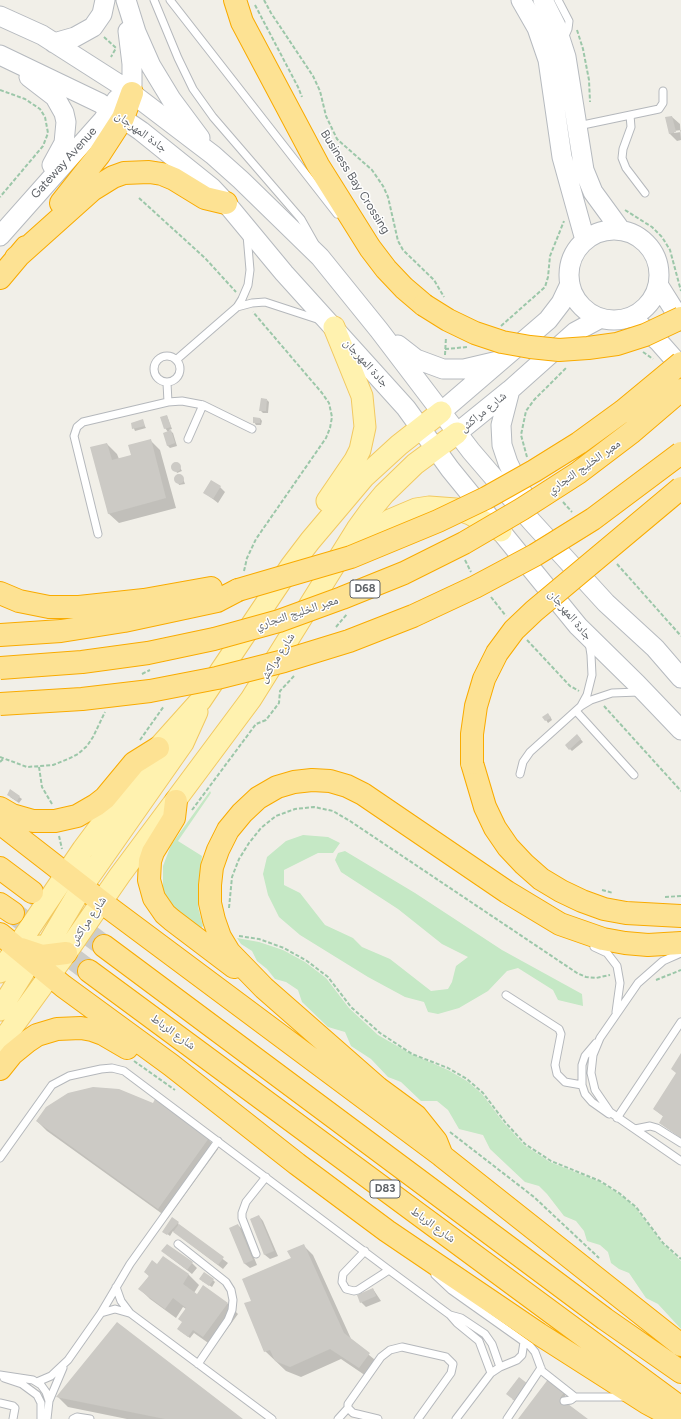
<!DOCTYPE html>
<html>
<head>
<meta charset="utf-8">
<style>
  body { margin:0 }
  canvas { display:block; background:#f1efe8 }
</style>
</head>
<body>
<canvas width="681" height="1419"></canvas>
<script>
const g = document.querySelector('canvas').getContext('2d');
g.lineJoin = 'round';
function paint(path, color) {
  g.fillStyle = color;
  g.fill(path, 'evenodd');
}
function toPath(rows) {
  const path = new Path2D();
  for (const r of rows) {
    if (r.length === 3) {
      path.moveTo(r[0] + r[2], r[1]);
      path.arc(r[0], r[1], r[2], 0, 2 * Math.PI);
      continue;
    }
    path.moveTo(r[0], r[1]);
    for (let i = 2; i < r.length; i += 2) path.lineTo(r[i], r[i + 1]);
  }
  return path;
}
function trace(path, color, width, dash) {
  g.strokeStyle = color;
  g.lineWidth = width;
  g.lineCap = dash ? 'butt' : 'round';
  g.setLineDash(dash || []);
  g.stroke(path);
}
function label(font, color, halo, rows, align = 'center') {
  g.font = font + ' Figtree,"Noto Naskh Arabic",sans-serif';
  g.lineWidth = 3;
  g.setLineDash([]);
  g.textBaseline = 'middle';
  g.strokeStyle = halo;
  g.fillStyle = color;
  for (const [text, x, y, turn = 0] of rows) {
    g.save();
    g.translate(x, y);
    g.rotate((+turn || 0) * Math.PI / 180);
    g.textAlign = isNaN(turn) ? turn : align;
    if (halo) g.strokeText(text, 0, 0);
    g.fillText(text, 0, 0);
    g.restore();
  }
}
const green = toPath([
  [210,791,211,793,178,841,202,856,198,888,198,907,203,926,200,929,171,905,163,890,163,866,171,845],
  [303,835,328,837,340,843,333,853,318,853,284,870,284,885,300,893,325,925,353,938,362,947,390,959,431,991,448,989,452,982,456,966,468,957,442,944,398,909,341,872,335,860,338,853,345,851,415,893,502,950,582,994,583,1006,558,1000,553,990,518,968,507,971,488,991,459,1008,438,1014,428,1012,424,1002,405,997,368,977,300,935,279,917,268,895,263,874,267,857,286,841],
  [237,938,259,942,283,950,305,962,326,978,349,1008,378,1035,411,1054,448,1070,467,1081,482,1094,503,1122,524,1145,550,1162,600,1182,619,1194,635,1207,662,1243,681,1261,681,1329,658,1304,646,1298,629,1273,619,1269,611,1263,608,1252,600,1245,587,1241,584,1231,576,1221,564,1216,547,1194,539,1186,525,1182,490,1149,483,1135,459,1129,448,1110,437,1101,421,1101,401,1082,388,1077,371,1059,351,1046,345,1032,328,1027,302,1002,298,990,286,982,275,979,267,969,257,961,252,951,241,944]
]);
const shadow = toPath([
  [672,117,680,124,681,140,677,141,669,133],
  [681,130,681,132,674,133,674,131],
  [267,400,269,402,268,413,263,413,260,410],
  [167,416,172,429,169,430,173,433,177,446,170,448,167,445,168,432,165,428],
  [260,418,262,421,261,425,256,425,254,422],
  [142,421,146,428,135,431,132,424],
  [150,440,160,450,176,508,119,523,108,513,107,444,117,454,119,459,132,456],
  [178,464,182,471,177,473,173,465],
  [182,476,185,484,179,485,176,477],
  [220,487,225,492,218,503,205,493],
  [550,716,552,720,548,723,544,717],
  [577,735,583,742,572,751,566,745],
  [11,791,22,799,19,803,10,797],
  [681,1055,681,1138,660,1123,664,1117,654,1109,677,1074],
  [37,1121,208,1139,218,1149,168,1218,47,1131],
  [259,1216,263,1221,278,1256,270,1259,265,1255,251,1219],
  [178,1222,179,1226,228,1263,223,1269,173,1231,170,1236,166,1233],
  [238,1225,243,1230,257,1265,250,1268,245,1264],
  [303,1245,313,1255,352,1341,380,1364,369,1378,341,1359,301,1377,286,1371,265,1351,253,1301],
  [162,1251,192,1263,197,1268,192,1274],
  [163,1257,189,1275,199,1285,194,1293,197,1295,203,1287,228,1304,238,1314,214,1347,194,1333,190,1338,180,1331,186,1309,183,1307,176,1318,150,1299,140,1289,149,1276,145,1272,157,1265],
  [213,1280,215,1282,212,1287,202,1281],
  [373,1289,381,1301,366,1307,361,1302],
  [118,1324,241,1419,127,1419,68,1407,58,1397],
  [549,1379,567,1393,562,1401,586,1419,519,1419],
  [528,1385,532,1390,521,1405,512,1399]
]);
const building = toPath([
  [672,116,676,132,669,134,665,117],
  [261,398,267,399,266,411,259,411],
  [167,415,171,427,164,429,160,417],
  [253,417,260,418,260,423,253,423],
  [143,419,145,426,132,429,131,423],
  [171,430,175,443,167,446,163,433],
  [151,439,166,498,108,514,90,447,107,443,112,460,131,455,128,445],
  [176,467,5],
  [179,479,5],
  [211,480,221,486,213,499,203,493],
  [548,713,551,718,545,721,542,717],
  [577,734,581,739,569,750,565,745],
  [10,789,20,796,17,801,7,795],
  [681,1053,681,1138,659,1123,663,1116,653,1109,676,1073,671,1069],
  [93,1087,119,1089,153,1103,155,1099,209,1138,158,1209,36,1121,46,1107,68,1093],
  [259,1215,274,1251,264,1255,250,1219],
  [172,1217,179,1222,167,1235,162,1232],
  [179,1224,224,1257,218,1265,173,1232],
  [238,1224,253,1260,244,1264,229,1228],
  [167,1244,193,1262,187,1270,161,1251],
  [304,1244,344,1333,370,1353,359,1368,330,1349,290,1367,275,1361,270,1350,264,1352,244,1303,251,1301,242,1279,291,1258,287,1251],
  [163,1256,189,1274,183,1284,197,1294,203,1285,228,1303,203,1337,193,1330,188,1337,177,1329,182,1322,178,1319,186,1308,173,1298,165,1309,138,1289,149,1276,144,1272,152,1260,157,1264],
  [204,1272,214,1279,209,1286,199,1279],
  [373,1288,376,1296,360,1303,357,1295],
  [117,1322,243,1419,165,1419,56,1397],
  [519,1377,528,1384,515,1401,506,1394],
  [549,1378,566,1390,560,1398,588,1419,518,1419]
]);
const highwayTunnel = toPath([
  [32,892,104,946],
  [16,915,89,971]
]);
const path = toPath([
  [264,0,271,13,313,76,320,91,326,116,337,139,372,170,383,186,388,197,398,241,403,250,434,280,444,297],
  [255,5,298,87,302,97],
  [577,30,583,49,589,80,590,102],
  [104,37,116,48,111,57],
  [0,90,25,99,40,109,45,117,48,133,43,146,0,197],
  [139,198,205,258,236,292],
  [625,210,652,227,662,237,670,250,681,291],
  [501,326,545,287,548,277,550,256,564,221],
  [445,349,468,347],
  [643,352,653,359],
  [445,355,446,337],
  [527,457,521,435,526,411,534,400,567,367],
  [563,502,572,512],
  [465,560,471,572],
  [617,564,681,636],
  [244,571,247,558,256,539,326,438,330,428,332,417,329,403,322,393,253,312],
  [491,597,506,616],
  [336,627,347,614],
  [527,640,570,686,579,691],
  [142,674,150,670],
  [604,706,681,791],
  [140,740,164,706],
  [0,757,27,767,53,765,68,759,78,754,87,746,93,737,105,712],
  [0,762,3,759],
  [39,767,42,787,52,804],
  [192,810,256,724,266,720,279,703,280,691,294,676],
  [59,836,62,849],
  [602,890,613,893],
  [665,897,681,896],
  [229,908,232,877,239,859,249,843,261,828,276,816,295,809,314,807,333,811,350,821,577,973,586,977,596,978,610,975],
  [239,936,259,939,284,948,307,961,328,977,351,1007,380,1033,412,1054,448,1068,467,1079,483,1093,505,1122,525,1144,551,1161,600,1181,619,1193,636,1207,663,1243,681,1259],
  [656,980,681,970],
  [134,1061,175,1090],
  [450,1132,534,1197,599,1258]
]);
const lane = toPath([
  [154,0,178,58,193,89,213,117,301,219,314,242],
  [170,0,337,214],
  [558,0,569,21,568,29,564,38],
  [630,115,631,127,623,149,622,158,626,168,645,193],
  [578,126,659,109,663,103,663,91],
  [237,307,252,303,265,302,320,320],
  [167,369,13],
  [176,360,237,307,242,299,248,285,250,270,247,235],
  [167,383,168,402],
  [188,439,203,405],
  [98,534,74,436,77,427,83,422,168,402,182,401,203,405,252,429],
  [581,706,587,695,592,675,591,655,589,642],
  [576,711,634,775],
  [520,774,523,762,530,752,581,706,591,700,612,693,639,692],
  [594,947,607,953,617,966,620,983,616,1012],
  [681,953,663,961,638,983,600,1038,593,1055,591,1073,595,1090,610,1112,681,1161],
  [506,995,559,1029,561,1034,555,1065,557,1074,565,1082,582,1085],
  [596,1043,585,1056,582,1065,582,1085,585,1094,592,1102,609,1114],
  [617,1118,681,1022],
  [635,1129,650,1126,657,1128,681,1143],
  [0,1158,52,1085,69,1076,101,1069,112,1068,124,1071,389,1270,450,1315,461,1318,485,1334,492,1344,500,1367],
  [178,1244,226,1282,231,1290,233,1300,232,1310,228,1320,198,1364],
  [365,1251,343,1274,342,1282,346,1289,354,1291,358,1290,389,1270],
  [256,1254,242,1218,242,1213,246,1202,266,1177],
  [435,1275,451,1290,530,1346,535,1352,542,1371,575,1397,626,1397],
  [116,1287,121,1301,130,1313,272,1419],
  [101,1313,115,1309,129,1313],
  [450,1315,457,1323,479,1341,491,1373],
  [0,1375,33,1380,41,1385,46,1392,49,1401,47,1419],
  [4,1378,22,1384,37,1395,41,1403,41,1419],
  [37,1382,51,1376,68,1360,101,1313,130,1264,218,1141],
  [49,1401,63,1368],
  [564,1401,571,1400,575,1397],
  [0,1403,13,1406,15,1408,13,1419],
  [73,1419,77,1417,90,1419],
  [338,1419,348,1408],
  [378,1419,353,1413,348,1408,348,1404,381,1357,390,1350,402,1347,446,1357,453,1364,451,1373,418,1419],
  [456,1419,491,1373,500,1367,517,1360,522,1355,524,1342],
  [507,1419,541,1368]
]);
const secondary = toPath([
  [126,0,136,32,151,66,171,99,200,138],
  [521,0,537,28,548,60,562,157,585,240],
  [543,0,556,26,566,57,584,170,593,192,620,229],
  [0,16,42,35,125,88,213,155,241,180,320,257,379,330,471,451,532,522,606,603,655,648,681,678],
  [128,31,132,64,132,93],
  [54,43,75,37,93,27,102,14,105,0],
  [0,55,100,103,141,131,212,188,226,203,284,273,406,408,450,469,578,626,637,684,681,730],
  [29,77,55,97,64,113,66,122,64,143,52,165],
  [614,275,45],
  [0,236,103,120,117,99],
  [659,286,681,321],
  [639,324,659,342,681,367],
  [398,345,416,359,443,369,464,369,498,361],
  [510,390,501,425,502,445,508,463,523,494],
  [441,412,548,320,561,303,570,284],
  [457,433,510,390,575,332,601,318]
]);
const primary = toPath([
  [327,501,355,460,360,450,365,427,362,396,334,327],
  [347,556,390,520,416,509,429,507,456,509,470,514,501,531],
  [0,972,83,849,158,748,201,700,291,566,310,541,364,477,399,445,441,412],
  [49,973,48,951,51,939,82,887,183,743,197,712],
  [0,1010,40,946],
  [0,1044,66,953,120,875,251,699,357,529,370,511,384,494,415,464,457,433]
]);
const highway = toPath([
  [235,0,242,22,318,165,370,248,386,269,404,288,424,305],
  [61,203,99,155,123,118,132,93],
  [16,258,92,190,113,177,124,173,149,172,162,174,174,179,205,198,226,203],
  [0,278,26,247],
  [0,593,19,601,49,607,79,607,144,600,211,588],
  [0,635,61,631,124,621,217,601,238,590],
  [472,763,485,807,495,828,508,847,524,864,541,879,561,891,582,901,604,909,626,913,681,916],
  [176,801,174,818,153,852,150,861,149,880,154,898,165,914,172,920,234,967],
  [0,808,12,815,33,821,55,821,77,816,96,805,105,798,134,763,158,748],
  [0,823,112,910,442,1156,681,1345],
  [0,868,32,892],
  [0,904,13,913],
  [0,934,63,986,171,1065,297,1164,387,1231,539,1334,647,1403,677,1419],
  [104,946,605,1319,681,1372],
  [21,949,42,956,66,953],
  [89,971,681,1408],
  [0,1069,12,1054,28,1041,37,1035,57,1029,81,1028,92,1030,103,1034,127,1048],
  [442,1156,436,1141,416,1116,378,1088,264,988,229,952,220,937,214,920,210,903,210,885,212,867,218,850,228,830,242,813,258,798,277,787,294,782,312,780,330,781,347,786,363,794,507,892,560,924,603,939,625,943,648,945,681,943]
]);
const highwayBridge = toPath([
  [424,305,448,320,475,333,502,342,530,347,559,350,588,348,617,344,645,335,681,318],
  [238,590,351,557,438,521,486,498,534,471,579,443,623,411,681,363],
  [0,668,82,662,148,653,214,639,279,621,342,598,404,573,464,543,522,509,578,473,632,432,681,390],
  [0,704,82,699,150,691,217,678,284,661,349,641,413,616,475,587,535,555,593,519,681,453],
  [472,763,472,734,476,706,484,679,497,653,514,630,534,611,681,488]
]);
const shields = [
  [365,589,30],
  [385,1189,30]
];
const shieldNames = [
  ["D68",365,589],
  ["D83",385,1189]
];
const streetNames = [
  ["جادة المهرجان",141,132,36],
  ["Gateway Avenue",64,163,-48],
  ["Business Bay Crossing",355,182,58],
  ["جادة المهرجان",366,363,48],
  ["شارع مراكش",483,412,-39],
  ["معبر الخليج التجاري",584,467,-35],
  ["معبر الخليج التجاري",297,613,-18],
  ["جادة المهرجان",570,615,50],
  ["شارع مراكش",277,658,-58],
  ["شارع مراكش",88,921,-56],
  ["شارع الرباط",173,1032,36],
  ["شارع الرباط",433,1225,36]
];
paint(green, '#c5e8c5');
paint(shadow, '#0003');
paint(building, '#cccac5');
trace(highwayTunnel, '#ccccc8', 22, [22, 11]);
trace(lane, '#b5b8bc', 9);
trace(secondary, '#b6babf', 21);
trace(primary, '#f2c960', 23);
trace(highway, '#f9ab00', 24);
trace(path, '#9cc7a9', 2, [4, 2]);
trace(lane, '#fff', 7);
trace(secondary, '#fff', 19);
trace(primary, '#fff2af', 21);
trace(highway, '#fde293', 22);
trace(highwayBridge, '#f9ab00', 24, []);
trace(highwayBridge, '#fde293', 22);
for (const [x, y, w] of shields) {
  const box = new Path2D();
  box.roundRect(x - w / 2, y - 9, w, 18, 3);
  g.fillStyle = '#fff';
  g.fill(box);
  trace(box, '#5f6368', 1);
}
label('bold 11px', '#5f6368', null, shieldNames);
label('12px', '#5f6368', '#fff', streetNames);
</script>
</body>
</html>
